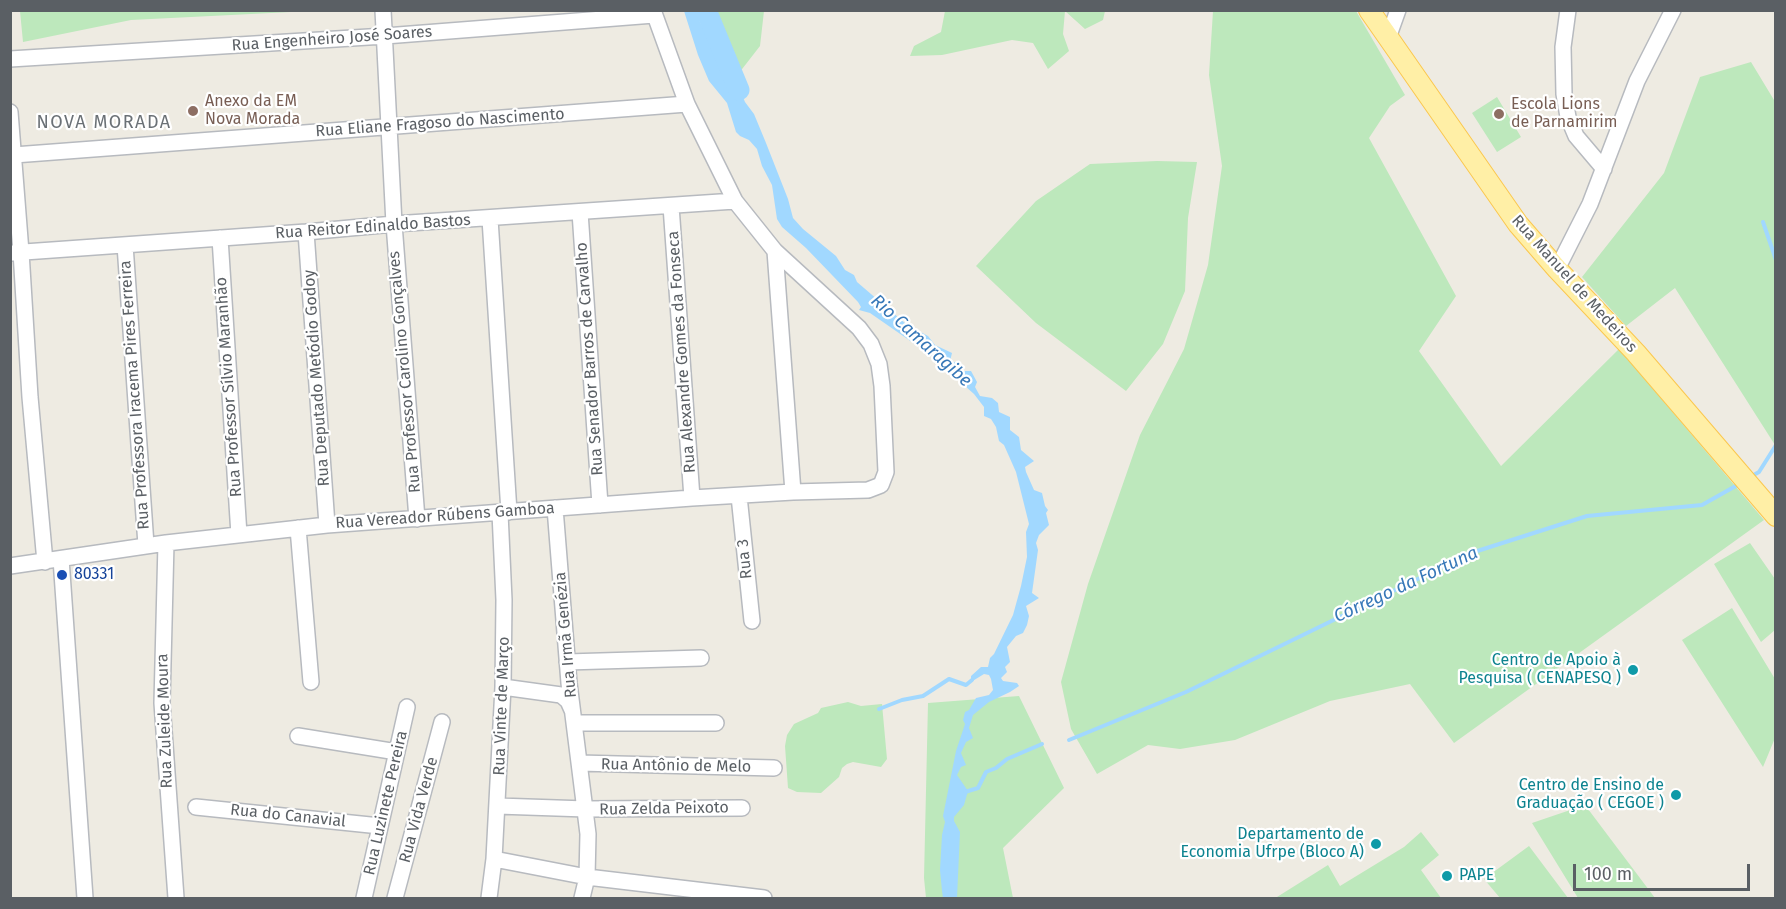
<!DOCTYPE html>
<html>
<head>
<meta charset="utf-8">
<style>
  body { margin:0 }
  #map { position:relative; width:1786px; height:909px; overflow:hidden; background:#eeebe2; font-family:"Fira Sans",sans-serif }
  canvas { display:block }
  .frame { position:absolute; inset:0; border:12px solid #5a5f64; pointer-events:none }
  .scale { position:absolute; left:1573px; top:864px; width:177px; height:27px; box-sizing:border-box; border:3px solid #5a5f64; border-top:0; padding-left:8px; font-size:18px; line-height:21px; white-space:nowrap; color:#5a5f64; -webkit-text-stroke:4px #fff; paint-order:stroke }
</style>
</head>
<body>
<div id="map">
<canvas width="1786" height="909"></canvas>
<div class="frame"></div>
<div class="scale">100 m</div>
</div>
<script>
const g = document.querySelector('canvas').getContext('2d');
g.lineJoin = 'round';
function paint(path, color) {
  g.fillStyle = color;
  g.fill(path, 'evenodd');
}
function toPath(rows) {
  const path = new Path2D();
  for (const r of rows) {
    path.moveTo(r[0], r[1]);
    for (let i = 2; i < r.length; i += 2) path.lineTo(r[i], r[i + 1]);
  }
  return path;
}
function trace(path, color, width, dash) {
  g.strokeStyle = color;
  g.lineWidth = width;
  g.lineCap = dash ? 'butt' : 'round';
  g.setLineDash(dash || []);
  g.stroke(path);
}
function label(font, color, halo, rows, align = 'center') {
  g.font = font + ' "Fira Sans",sans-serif';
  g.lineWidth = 4.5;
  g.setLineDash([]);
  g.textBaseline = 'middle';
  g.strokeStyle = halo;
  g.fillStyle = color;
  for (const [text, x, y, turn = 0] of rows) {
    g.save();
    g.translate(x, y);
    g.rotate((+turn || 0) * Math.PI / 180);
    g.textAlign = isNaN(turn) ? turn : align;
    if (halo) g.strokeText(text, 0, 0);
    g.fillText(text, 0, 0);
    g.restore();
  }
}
const green = toPath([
  [20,11,20,10,311,11,131,20,23,42],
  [714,11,764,11,760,46,739,73],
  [945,11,1105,11,1103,20,1085,29,1065,11,1063,34,1069,51,1048,69,1033,43,1012,40,942,55,910,56,914,46,941,32],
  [1213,11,1356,11,1405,95,1390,106,1369,138,1456,296,1419,351,1501,466,1619,349,1764,520,1454,743,1410,684,1330,701,1235,740,1180,749,1148,745,1097,774,1071,729,1061,682,1088,584,1140,435,1184,349,1208,265,1222,166,1209,75],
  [1751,62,1774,100,1775,99,1775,445,1675,288,1626,326,1582,277,1664,173,1700,77],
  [1497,97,1521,137,1497,152,1472,113],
  [1157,161,1197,162,1188,218,1185,291,1163,344,1126,391,1036,323,976,266,1036,201,1090,164],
  [1750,543,1775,579,1775,630,1761,642,1714,564],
  [1732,608,1775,679,1775,738,1763,767,1682,640],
  [1019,696,1064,788,1003,848,1013,898,926,898,924,878,928,703],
  [848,702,861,706,882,704,887,759,881,767,853,762,847,764,842,768,839,777,821,793,797,792,788,788,785,746,787,735,794,724,818,713,821,708],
  [1585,805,1655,898,1578,898,1532,823],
  [1421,832,1439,855,1421,870,1441,898,1277,897,1328,865,1340,886,1404,847],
  [1529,846,1568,898,1500,898,1484,879]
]);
const water = toPath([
  [684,11,698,11,700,22,710,40,713,51,724,65,729,64,745,102,754,114,766,143,788,199,793,218,803,229,836,256,845,270,854,275,857,282,906,324,928,336,935,345,952,353,950,361,958,363,959,371,971,371,977,382,975,387,980,396,992,398,998,403,999,412,1010,417,1010,430,1019,437,1021,450,1034,461,1025,467,1026,472,1034,490,1042,493,1045,506,1048,510,1046,513,1049,525,1039,535,1036,543,1038,550,1032,593,1039,598,1026,606,1029,616,1027,625,1023,633,1016,636,1007,647,1010,662,1005,667,1007,672,1001,678,1003,681,1017,683,1019,686,1010,692,989,702,973,715,969,728,973,738,966,742,961,753,966,765,961,767,957,775,968,791,964,805,954,817,954,821,960,832,957,898,943,898,942,891,940,870,942,835,945,822,943,816,956,751,965,724,963,720,965,712,969,710,976,698,989,695,993,690,991,679,989,675,984,674,971,682,971,676,981,667,988,667,990,658,994,654,1013,615,1021,586,1027,557,1026,532,1029,524,1016,472,1004,445,999,441,996,427,991,419,984,416,984,407,974,394,956,378,953,373,946,369,945,365,870,313,859,310,861,307,858,302,806,248,782,227,777,219,772,185,762,166,757,149,749,140,740,136,736,132,727,103,709,81,698,55]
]);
const stream = toPath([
  [1763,222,1776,260],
  [1750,477,1759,472,1776,445],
  [879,709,902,700,923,696,949,679,966,685,972,680],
  [1069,740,1186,692,1471,553,1587,516,1702,505,1741,483],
  [965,792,978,788,986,772,996,768,1007,759,1042,744]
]);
const river = toPath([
  [706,10,739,90]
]);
const minor = toPath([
  [383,10,394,224,417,519],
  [1568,10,1563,47,1564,94,1568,117,1576,136,1604,169],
  [1388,38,1398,10],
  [10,59,385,36,654,15],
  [10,112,21,252,30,397,45,562],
  [14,155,687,104],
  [671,206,692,498],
  [580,212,600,505],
  [490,219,509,512],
  [306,232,327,525],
  [220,238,239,535],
  [125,245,146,545],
  [775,251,793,492],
  [10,253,306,232,394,224,735,201],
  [1557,269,1590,204,1637,81,1673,10],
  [739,496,752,621],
  [555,508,569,683,588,834,587,877,582,898],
  [298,528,311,682],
  [166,543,162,703,176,898],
  [61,559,85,898],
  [10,566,166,543,327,525,692,498,793,492,868,490,881,485,886,472,882,386,879,364,871,344,859,328,775,251,735,201,687,104,653,10],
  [567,662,701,658],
  [503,687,561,695,568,701,572,710],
  [575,723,716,723],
  [298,736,397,752],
  [579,763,774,768],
  [498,806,586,809,742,808],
  [196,807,380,826],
  [494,859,587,877,764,898],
  [364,898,407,707],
  [395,898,442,722],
  [489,898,494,859,503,687,504,600,500,513]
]);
const major = toPath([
  [1369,10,1518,224,1557,269,1636,353,1776,516]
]);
const markers = [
  [193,111,6,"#8d6e63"],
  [1499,114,6,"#8d6e63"],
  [62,575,6,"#1a4fb4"],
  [1633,670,6,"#0f9aa8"],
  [1676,795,6,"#0f9aa8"],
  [1376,844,6,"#0f9aa8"],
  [1447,876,6,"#0f9aa8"]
];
const streetNames = [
  ["Rua Engenheiro José Soares",332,39,-4],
  ["Rua Eliane Fragoso do Nascimento",440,123,-4],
  ["Rua Reitor Edinaldo Bastos",373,227,-4],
  ["Rua Manuel de Medeiros",1574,284,48],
  ["Rua Alexandre Gomes da Fonseca",682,352,-94],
  ["Rua Senador Barros de Carvalho",590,359,-94],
  ["Rua Professor Carolino Gonçalves",405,372,-95],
  ["Rua Deputado Metódio Godoy",317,378,-94],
  ["Rua Professor Sílvio Maranhão",229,387,-94],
  ["Rua Professora Iracema Pires Ferreira",135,395,-94],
  ["Rua Vereador Rúbens Gamboa",445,516,-4],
  ["Rua 3",745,559,-96],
  ["Rua Irmã Genézia",566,635,-95],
  ["Rua Vinte de Março",502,706,-88],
  ["Rua Zuleide Moura",165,721,-92],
  ["Rua Antônio de Melo",676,766,1],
  ["Rua Luzinete Pereira",386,803,-77],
  ["Rua Zelda Peixoto",664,809,-1],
  ["Rua Vida Verde",419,810,-75],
  ["Rua do Canavial",288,816,6]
];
const educationNames = [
  ["Anexo da EM",205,102],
  ["Nova Morada",205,120],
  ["Escola Lions",1511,105],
  ["de Parnamirim",1511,123]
];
const transitNames = [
  ["80331",74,575]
];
const cultureNames = [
  ["Centro de Apoio à",1621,661],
  ["Pesquisa ( CENAPESQ )",1621,679],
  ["Centro de Ensino de",1664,786],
  ["Graduação ( CEGOE )",1664,804],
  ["Departamento de",1364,835],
  ["Economia Ufrpe (Bloco A)",1364,853],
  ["PAPE",1459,876,"left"]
];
const neighbourhoodNames = [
  ["NOVA MORADA",104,123]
];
const waterNames = [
  ["Rio Camaragibe",921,341,42],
  ["Córrego da Fortuna",1406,585,-25]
];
paint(green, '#bde8bc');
paint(water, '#a1d8ff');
trace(stream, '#a1d8ff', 4);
trace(river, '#a1d8ff', 21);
trace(minor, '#b7babf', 18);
trace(major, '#fbc74e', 22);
trace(minor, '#fff', 15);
trace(major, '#ffefa6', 20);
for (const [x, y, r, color] of markers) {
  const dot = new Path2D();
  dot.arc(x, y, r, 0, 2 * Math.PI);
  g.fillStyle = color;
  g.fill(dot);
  trace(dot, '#fff', 2);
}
label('16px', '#5a5f64', '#fff', streetNames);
label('16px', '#785e54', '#fff', educationNames, 'left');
label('16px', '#164399', '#fff', transitNames, 'left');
label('16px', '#0d838f', '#fff', cultureNames, 'right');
g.letterSpacing = '1.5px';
label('18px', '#6b7176', '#fff', neighbourhoodNames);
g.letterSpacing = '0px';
label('italic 18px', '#3778b8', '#fff', waterNames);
</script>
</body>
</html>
